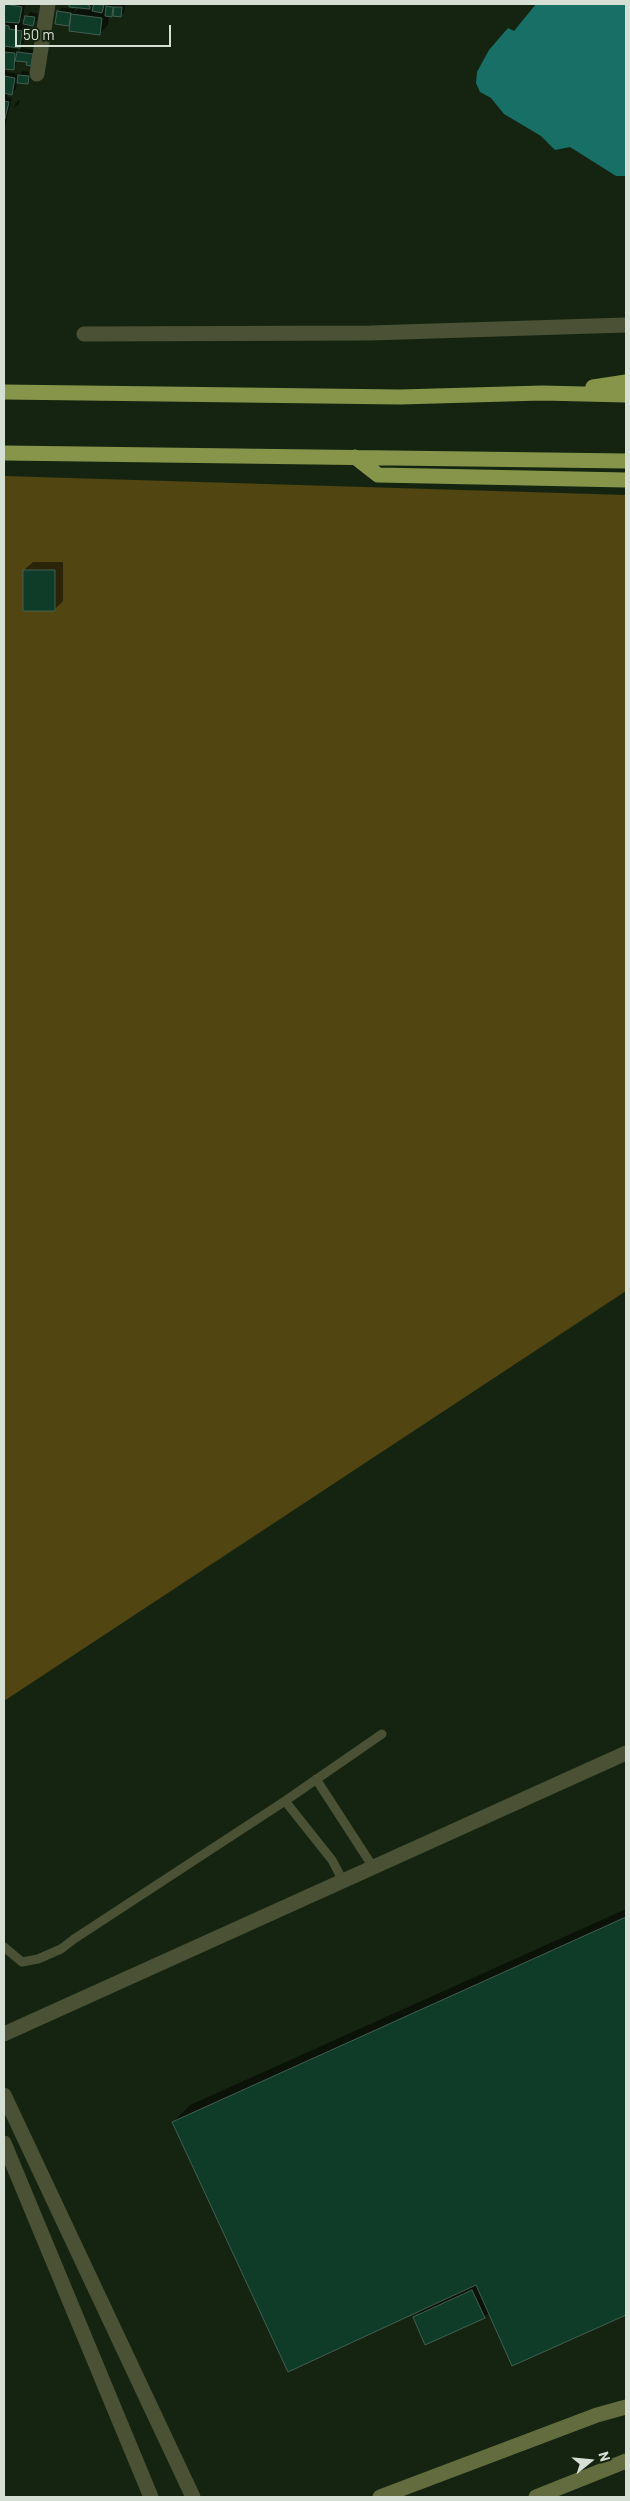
<!DOCTYPE html>
<html>
<head>
<meta charset="utf-8">
<style>
  body { margin:0 }
  #map { position:relative; width:630px; height:2501px; overflow:hidden; background:#152411; font-family:Barlow,sans-serif }
  canvas { display:block }
  .frame { position:absolute; inset:0; border:5px solid #d5dfd3; pointer-events:none }
  .north { position:absolute; left:565px; top:2436px; width:50px; height:50px; -webkit-text-stroke:4px #152411; paint-order:stroke; rotate:73deg; font-size:14px; font-weight:700; line-height:20px; text-align:center; color:#d5dfd3 }
  .north::after { content:''; display:block; margin:auto; width:18px; height:22px; background:#d5dfd3; clip-path:polygon(50% 0,100% 100%,50% 72%,0 100%) }
  .scale { position:absolute; left:15px; top:25px; width:156px; height:22px; box-sizing:border-box; border:2px solid #d5dfd3; border-top:0; padding-left:6px; font-size:15px; line-height:18px; white-space:nowrap; color:#d5dfd3; -webkit-text-stroke:4px #152411; paint-order:stroke }
</style>
</head>
<body>
<div id="map">
<canvas width="630" height="2501"></canvas>
<div class="frame"></div>
<div class="north">N</div>
<div class="scale">50 m</div>
</div>
<script>
const g = document.querySelector('canvas').getContext('2d');
g.lineJoin = 'round';
function paint(path, color) {
  g.fillStyle = color;
  g.fill(path, 'evenodd');
}
function toPath(rows) {
  const path = new Path2D();
  for (const r of rows) {
    path.moveTo(r[0], r[1]);
    for (let i = 2; i < r.length; i += 2) path.lineTo(r[i], r[i + 1]);
  }
  return path;
}
function trace(path, color, width, dash) {
  g.strokeStyle = color;
  g.lineWidth = width;
  g.lineCap = dash ? 'butt' : 'round';
  g.setLineDash(dash || []);
  g.stroke(path);
}
const green = toPath([
  [4,476,626,495,626,1291,4,1701]
]);
const water = toPath([
  [536,4,626,4,626,176,616,176,570,147,555,150,541,136,504,114,491,98,480,92,476,83,477,72,489,50,508,28,514,31]
]);
const shadow = toPath([
  [7,4,25,4,23,18,20,21,25,22,30,12,38,14,37,20,30,24,28,38,17,49,19,52,22,48,36,50,29,61,18,60,13,69,7,68,7,72,20,74,23,71,32,72,31,79,27,83,17,82,16,89,12,93,7,93,7,97,12,98,4,130,4,47,17,49,17,47,4,46,4,14],
  [71,4,93,4,90,7,94,8,95,4,130,4,125,6,124,12,120,16,115,12,109,15,108,25,99,34,71,22,69,24,58,12,62,8,75,9,74,13,80,7,70,6],
  [18,100,20,101,19,104,13,108],
  [33,562,63,562,63,601,54,610,24,570],
  [626,1909,626,2313,513,2364,490,2312,484,2317,415,2317,423,2309,173,2122,190,2105]
]);
const building = toPath([
  [5,4,22,7,19,23,4,22,5,4],
  [69,4,86,4,90,6,90,9,69,7,69,4],
  [94,4,104,5,102,13,92,11,94,4],
  [106,6,113,7,112,17,105,16,106,6],
  [114,7,122,7,121,17,113,16,114,7],
  [57,11,71,13,69,26,55,24,57,11],
  [71,14,102,18,100,35,69,31,71,14],
  [25,16,35,17,33,26,23,24,25,16],
  [5,25,9,26,9,29,22,31,20,48,4,46,5,25],
  [4,52,15,53,14,70,4,69,4,52],
  [17,52,33,54,31,66,26,65,27,62,15,61,17,52],
  [18,75,29,76,28,84,17,83,18,75],
  [4,76,15,78,12,95,4,93,4,76],
  [4,101,9,102,5,119,4,119,4,101],
  [23,570,55,570,55,611,23,611,23,570],
  [626,1917,626,2315,512,2366,476,2285,288,2372,172,2122,626,1917],
  [472,2290,485,2318,425,2345,413,2317,472,2290]
]);
const lane = toPath([
  [316,1779,373,1867],
  [343,1881,332,1860,285,1801,382,1734],
  [4,1947,22,1962,38,1959,61,1949,74,1939,285,1801]
]);
const street = toPath([
  [37,74,48,4],
  [84,334,370,333,626,325],
  [4,2034,626,1753],
  [4,2095,193,2497],
  [4,2143,151,2497]
]);
const secondary = toPath([
  [380,2497,597,2415,626,2407],
  [536,2497,626,2461]
]);
const highway = toPath([
  [593,387,626,382],
  [4,392,400,397,542,393,626,395],
  [4,453,626,461],
  [355,457,378,475,626,480]
]);
paint(green, '#514512');
paint(water, '#176f66');
paint(shadow, '#0007');
paint(building, '#0e3c29');
trace(building, '#435f51', 1);
trace(lane, '#4b5134', 9);
trace(street, '#4b5134', 15);
trace(secondary, '#636c3e', 15);
trace(highway, '#87954a', 15);
</script>
</body>
</html>
